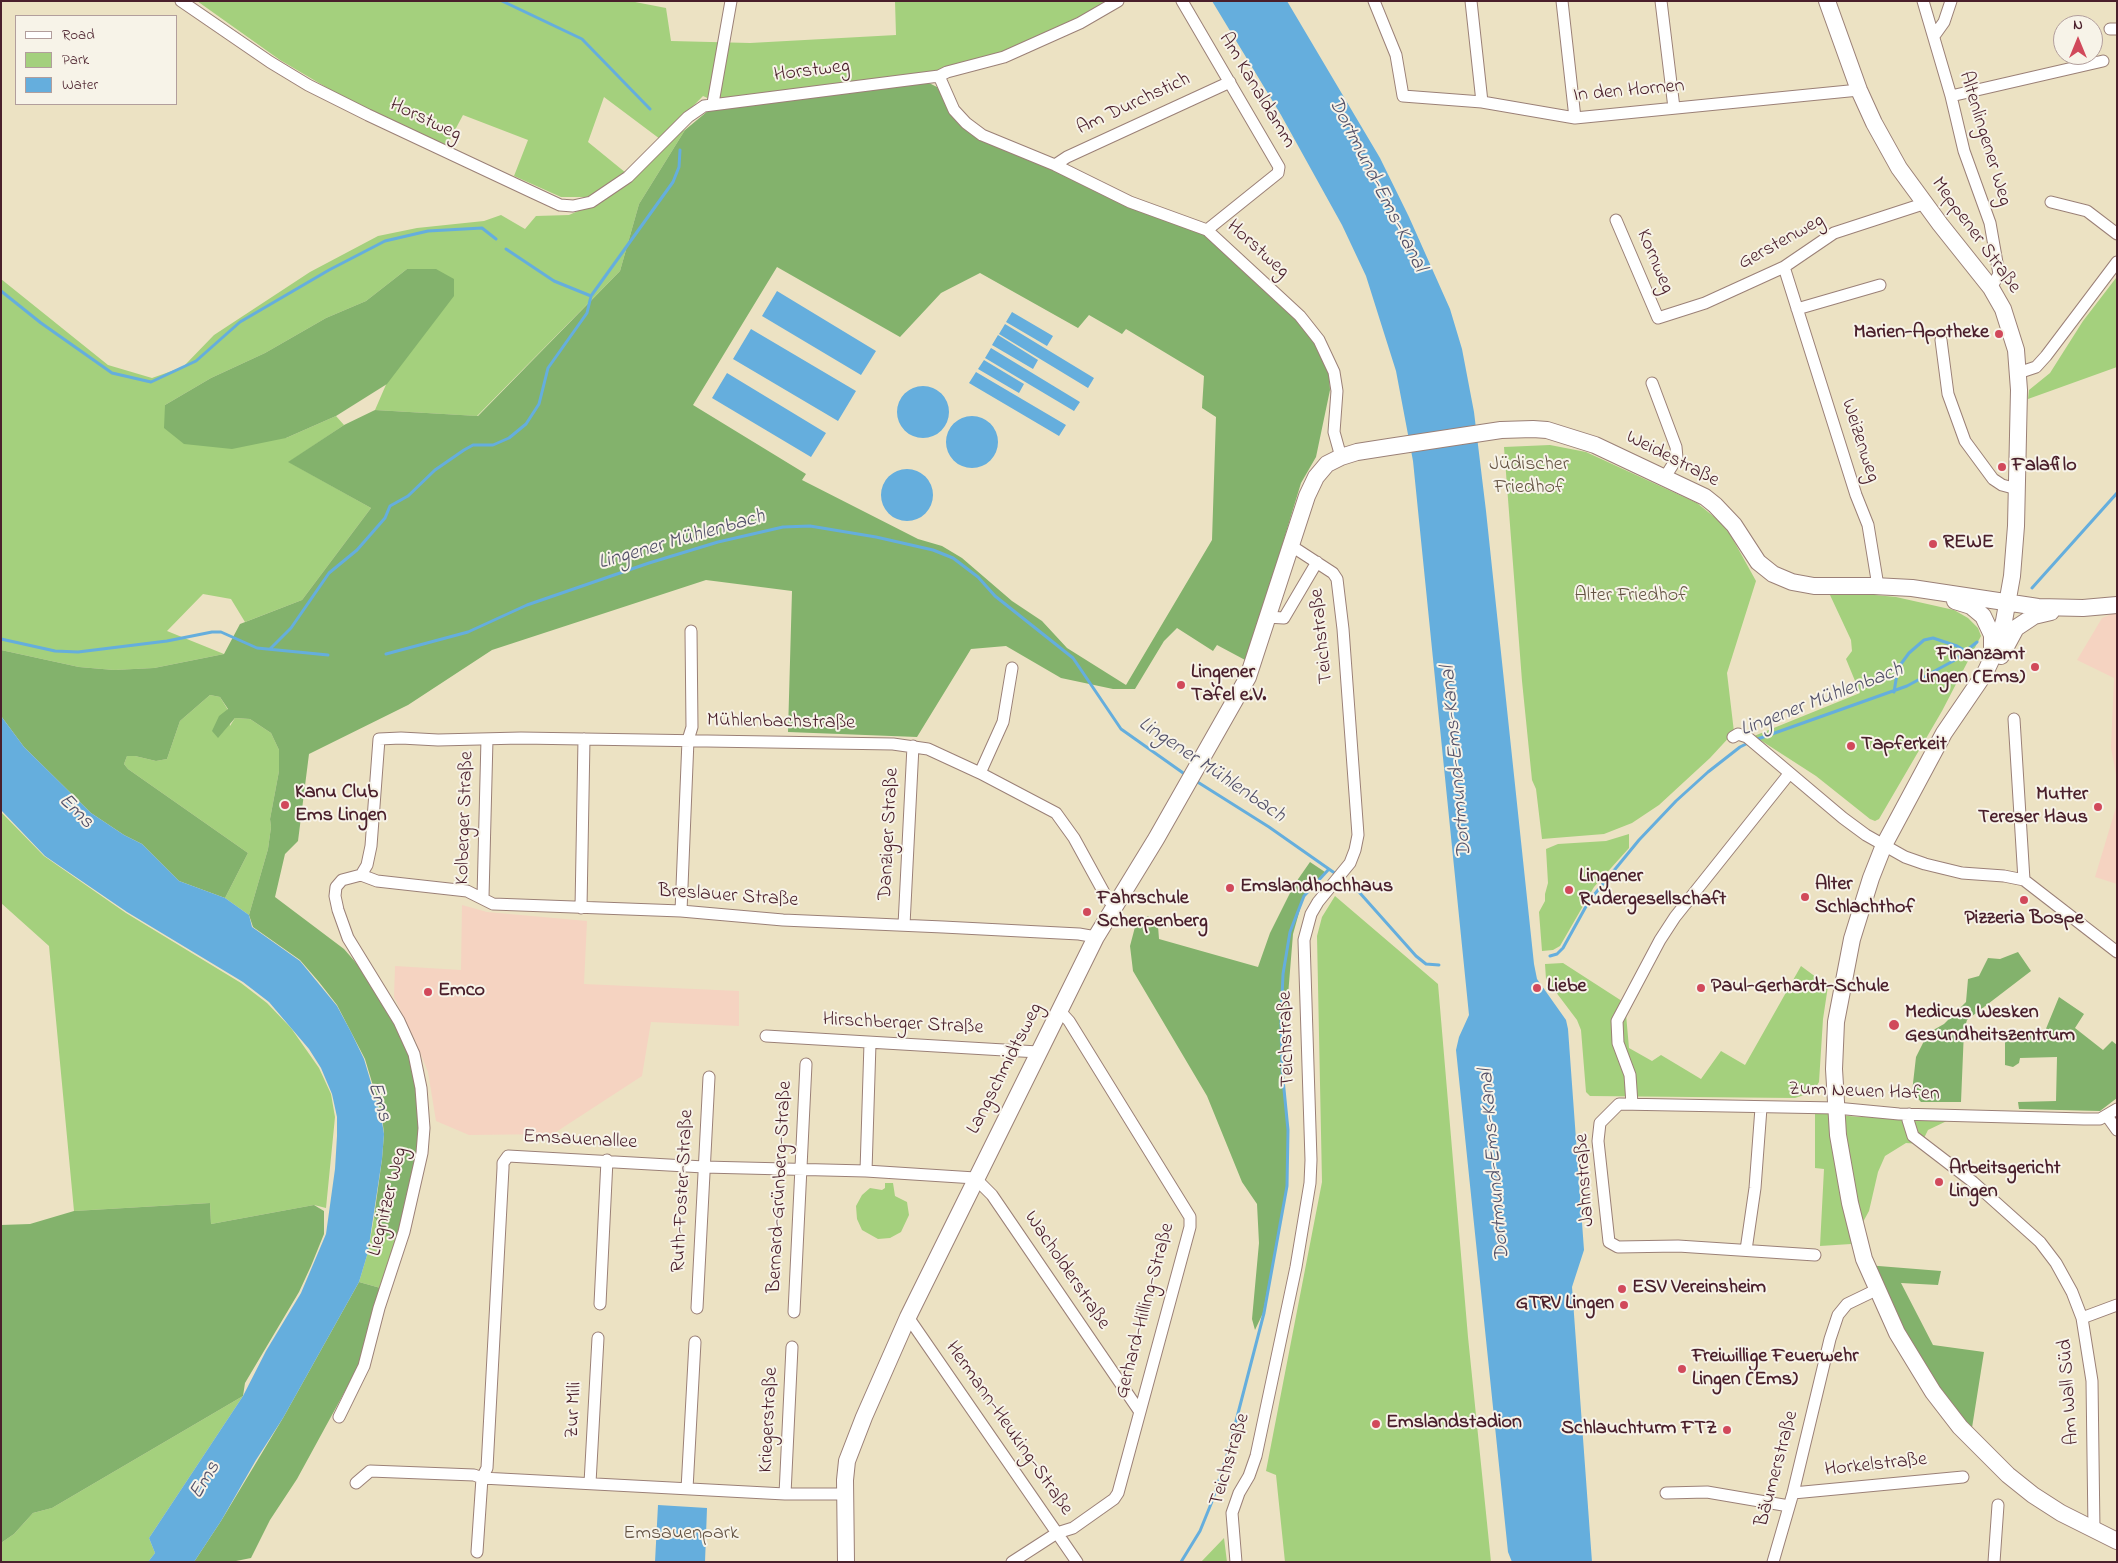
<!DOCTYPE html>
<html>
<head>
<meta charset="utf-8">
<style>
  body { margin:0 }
  #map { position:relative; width:2118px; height:1563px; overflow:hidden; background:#ece2c3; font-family:"Indie Flower",sans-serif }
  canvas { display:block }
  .frame { position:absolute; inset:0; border:2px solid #4a1f2b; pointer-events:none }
  .legend { position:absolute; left:15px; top:15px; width:162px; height:90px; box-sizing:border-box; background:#f7f3e8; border:1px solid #b29e9c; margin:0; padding:6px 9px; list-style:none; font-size:15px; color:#4a1f2b }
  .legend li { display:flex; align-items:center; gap:10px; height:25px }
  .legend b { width:25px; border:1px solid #b29e9c }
  .north { position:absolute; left:2053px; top:15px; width:50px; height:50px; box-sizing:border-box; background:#f7f3e8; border:1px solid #b29e9c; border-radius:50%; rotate:0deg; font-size:14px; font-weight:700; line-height:20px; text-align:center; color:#4a1f2b }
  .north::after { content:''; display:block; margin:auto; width:18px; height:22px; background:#d1495b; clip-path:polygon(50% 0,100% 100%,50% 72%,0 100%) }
</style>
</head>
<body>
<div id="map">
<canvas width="2118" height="1563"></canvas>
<div class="frame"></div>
<ul class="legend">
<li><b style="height:6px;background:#fff"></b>Road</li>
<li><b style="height:14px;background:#a4d07d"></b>Park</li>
<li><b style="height:14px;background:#65aedd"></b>Water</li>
</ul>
<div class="north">N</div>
</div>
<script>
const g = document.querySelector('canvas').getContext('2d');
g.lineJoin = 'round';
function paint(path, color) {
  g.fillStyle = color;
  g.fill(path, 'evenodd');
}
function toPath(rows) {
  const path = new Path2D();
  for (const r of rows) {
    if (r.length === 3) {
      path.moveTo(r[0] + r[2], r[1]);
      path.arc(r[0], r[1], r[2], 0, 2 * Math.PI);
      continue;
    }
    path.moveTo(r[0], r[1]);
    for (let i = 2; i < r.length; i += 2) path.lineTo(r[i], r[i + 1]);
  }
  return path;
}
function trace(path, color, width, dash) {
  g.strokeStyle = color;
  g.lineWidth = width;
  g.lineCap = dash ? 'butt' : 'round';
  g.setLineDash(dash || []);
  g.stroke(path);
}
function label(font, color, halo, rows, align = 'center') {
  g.font = font + ' "Indie Flower",sans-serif';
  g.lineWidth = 4;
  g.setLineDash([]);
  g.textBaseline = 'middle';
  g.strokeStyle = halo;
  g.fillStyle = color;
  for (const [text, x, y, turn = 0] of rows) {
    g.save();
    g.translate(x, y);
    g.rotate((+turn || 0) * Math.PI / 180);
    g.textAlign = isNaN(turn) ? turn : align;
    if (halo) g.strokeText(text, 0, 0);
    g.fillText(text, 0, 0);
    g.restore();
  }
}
const built = toPath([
  [2117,612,2117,780,2111,748,2114,678,2077,660,2102,618],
  [2117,804,2117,884,2095,877],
  [462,905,487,912,587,921,584,984,739,991,739,1026,651,1022,642,1076,553,1134,469,1135,436,1121,428,1072,415,1040,394,997,395,966,461,970]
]);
const green = toPath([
  [197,1,630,1,666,8,671,41,750,43,896,35,895,1,1110,1,1079,20,1004,53,938,71,714,101,703,96,662,138,685,130,639,204,620,271,477,416,375,410,436,269,407,269,366,301,326,318,265,353,211,378,165,405,286,438,336,416,344,425,289,462,371,508,302,600,245,622,231,599,203,594,167,631,224,654,154,668,114,670,79,667,1,650,1,279,108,365,152,378,183,367,214,335,310,272,378,236,417,228,484,221,501,215,525,229,536,216,569,215,587,207,585,197,561,197,514,176,528,140,463,115,446,147,341,96,280,60],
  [604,97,660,139,626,173,588,142],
  [2116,278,2117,367,2028,399,2029,390,2050,373,2083,321],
  [1550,445,1586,452,1697,503,1718,520,1730,534,1756,581,1727,673,1734,732,1710,758,1659,805,1632,823,1604,834,1542,839,1536,789,1532,780,1522,681,1504,447],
  [1864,594,1896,597,1954,610,1968,618,1978,628,1981,636,1942,711,1879,819,1875,821,1870,819,1816,776,1754,736,1860,693,1846,659,1852,651,1851,640,1830,595],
  [210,695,220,697,228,710,230,726,235,718,250,719,271,733,279,750,279,771,270,819,271,827,268,849,249,915,225,898,248,853,128,769,124,764,127,756,135,756,156,761,167,759,180,721],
  [1,812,44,856,126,913,241,983,267,1003,291,1028,319,1068,331,1094,335,1117,326,1208,314,1205,211,1224,210,1203,74,1211,49,946,1,903],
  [1629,834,1629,848,1594,887,1560,946,1553,950,1542,951,1539,912,1545,901,1545,894,1548,883,1546,849,1558,844,1606,841],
  [1335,896,1438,984,1468,1337,1491,1562,1285,1562,1276,1475,1266,1471,1322,1182,1317,936,1322,917],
  [1563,963,1625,1003,1629,1048,1652,1061,1661,1055,1701,1079,1721,1051,1745,1065,1801,966,1828,986,1823,1019,1819,1082,1813,1092,1795,1098,1590,1096,1586,1092,1581,1030,1577,1020,1546,979,1545,964],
  [1815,1113,1860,1117,1953,1118,1928,1130,1921,1144,1906,1143,1885,1156,1878,1172,1869,1211,1851,1244,1820,1246,1824,1169,1815,1168],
  [885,1183,893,1183,895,1196,907,1202,909,1215,901,1232,890,1238,878,1239,862,1230,857,1219,856,1206,862,1195,870,1188,882,1190,885,1188],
  [374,1217,388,1239,396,1239,384,1289,359,1282,368,1252],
  [243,1396,149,1538,155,1553,148,1562,1,1562,1,1543,14,1534,33,1513,52,1508],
  [1224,1538,1227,1562,1201,1562]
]);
const forest = toPath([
  [927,82,937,87,956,121,981,138,1214,234,1299,316,1328,358,1330,390,1316,457,1301,483,1247,661,1217,645,1213,651,1177,628,1164,641,1135,689,1113,689,1061,678,1006,646,971,649,917,737,788,732,792,591,706,580,492,650,408,705,309,754,298,841,285,854,275,897,344,949,370,979,397,1023,410,1055,417,1089,421,1128,402,1229,396,1239,388,1239,374,1217,382,1159,384,1134,382,1116,365,1059,337,1005,319,982,300,960,253,927,249,915,268,849,271,827,270,819,279,771,279,750,271,733,250,719,235,718,218,738,212,731,219,716,228,709,220,697,210,695,180,721,167,759,156,761,135,756,127,756,124,764,128,769,248,853,225,898,179,881,142,844,124,835,91,813,24,747,1,716,1,650,79,667,114,670,154,668,224,654,240,624,302,600,371,508,288,462,344,425,375,410,478,416,620,271,639,204,685,130,709,110],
  [777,267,900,337,941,293,980,273,1078,328,1089,315,1122,334,1126,329,1204,376,1202,408,1216,417,1212,540,1126,685,1067,648,1042,621,1012,601,962,558,942,546,918,539,802,480,806,474,693,405],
  [407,269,436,269,454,279,454,296,387,384,336,416,286,438,232,449,184,444,164,428,165,405,211,378,265,353,326,318,366,301],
  [1310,862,1325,872,1304,895,1293,934,1282,1069,1288,1130,1287,1185,1263,1313,1255,1330,1252,1319,1259,1243,1257,1204,1242,1182,1207,1096,1133,971,1130,946,1135,927,1148,916,1158,926,1159,939,1258,967,1270,933,1294,885],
  [2018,952,2031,971,1967,1020,1964,1030,1961,1102,1921,1102,1912,1092,1916,1057,1928,1033,1944,1024,1966,1002,1968,979,1979,976,1988,958,2000,959],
  [2059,997,2084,1014,2075,1028,2103,1050,2112,1041,2117,1045,2117,1098,2100,1111,2019,1109,2018,1102,2056,1101,2057,1057,2020,1058,2019,1063,2013,1067,2005,1065,2005,1035,2043,1036],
  [210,1203,211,1224,314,1205,324,1211,324,1234,311,1266,299,1292,245,1383,243,1396,52,1508,33,1513,14,1534,1,1543,1,1225,30,1224,74,1211],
  [1866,1265,1941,1271,1938,1285,1901,1283,1933,1345,1984,1352,1971,1434,1960,1427],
  [359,1282,384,1289,362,1360,297,1479,270,1520,251,1558,231,1562,194,1562,221,1521,283,1418]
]);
const water = toPath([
  [1212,1,1287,1,1380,158,1409,217,1450,309,1462,349,1474,412,1486,511,1534,964,1537,979,1566,1020,1568,1029,1584,1250,1572,1287,1592,1562,1512,1562,1508,1552,1456,1050,1459,1037,1469,1015,1413,461,1396,371,1366,276,1342,225,1281,115],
  [777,291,876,351,861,375,762,316],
  [1012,312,1053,336,1047,346,1006,322],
  [1005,324,1094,378,1088,388,999,334],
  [751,329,856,391,838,421,733,359],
  [998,335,1038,360,1033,369,992,345],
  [991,348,1080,402,1074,411,985,358],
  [984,360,1024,384,1019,393,978,369],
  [976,372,1066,425,1059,436,969,383],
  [727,373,826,433,811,457,712,398],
  [923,412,26],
  [972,442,26],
  [907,495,26],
  [1,716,24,747,91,813,124,835,142,844,179,881,225,898,249,915,252,927,300,961,337,1006,351,1032,364,1059,381,1116,384,1134,382,1159,368,1252,359,1282,283,1418,256,1460,221,1521,194,1562,148,1562,155,1553,149,1538,243,1396,266,1351,301,1293,326,1234,335,1169,337,1136,337,1117,332,1094,321,1068,309,1049,269,1002,243,982,127,912,45,856,1,810],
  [658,1505,707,1508,705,1562,655,1562]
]);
const stream = toPath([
  [502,1,582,39,650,109],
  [506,249,554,281,591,296],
  [1,291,41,323,112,373,151,382,196,361,240,322,329,270,385,241,428,231,482,228,496,239],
  [2032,588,2117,493],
  [1,639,55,651,78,652,167,641,212,632,221,632,257,648,328,655],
  [270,649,291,628,329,573,357,550,385,518,390,506,408,496,435,470,464,450,473,445,493,445,509,438,526,424,539,404,548,368,587,313,591,296,673,182,679,167,680,150],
  [386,654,468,632,527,605,649,563,718,542,783,527,810,526,876,537,933,550,953,558,978,577,995,596,1073,658,1121,729,1186,775],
  [1894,692,1898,668,1909,653,1924,640,1933,638,1957,646,1966,651],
  [1755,740,1907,686,1955,660,1977,642],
  [1196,781,1269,827,1336,874],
  [1341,878,1359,892,1416,956,1426,964,1439,965],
  [1550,956,1557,954,1563,948,1589,901,1639,840,1676,801,1708,772,1740,747,1750,742],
  [1181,1562,1200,1531,1213,1499,1228,1452,1264,1313,1287,1186,1288,1130,1282,1069,1281,1021,1283,974,1290,932,1304,896,1329,869]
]);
const street = toPath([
  [181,1,270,62,308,85,368,115,532,192,560,205,573,206,591,202,628,177,688,117,704,106,939,76,947,72,1004,57,1080,23,1118,1],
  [1182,1,1279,167,1278,173,1207,230],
  [1374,1,1396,55,1403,96,1482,102,1575,118,1859,90],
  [1471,1,1482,102],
  [1562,1,1575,118],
  [1661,1,1674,108],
  [1923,1,1951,96,1964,151,1990,223,1999,274,1991,288],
  [2110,29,2117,29],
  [1934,36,1944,22,1951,1],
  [939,76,954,110,966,123,982,135,1055,165,1130,202,1207,230,1300,316,1319,340,1334,372,1337,391,1334,432,1341,457],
  [1951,96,2103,61],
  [713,103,731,1],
  [1055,165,1067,157,1230,82],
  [2051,202,2087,211,2117,234],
  [1616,220,1658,318,1705,303,1784,267,1834,233,1926,203],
  [1784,267,1856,495,1868,525,1878,586],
  [1797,309,1880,285],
  [1941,340,1948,394,1965,441,1993,479,2002,485,2017,489],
  [2018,373,2036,367,2046,356,2117,262],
  [1652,383,1676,447,1677,458,1665,477],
  [1266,617,1284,618,1317,562],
  [2014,719,2024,880,2117,952],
  [1733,737,1738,734,1747,737,1843,818,1866,835,1905,857,1925,864,1962,873,2004,876,2024,880],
  [980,773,1003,722,1012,668],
  [361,875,367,865,371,846,379,739,401,738,438,740,521,738,893,744,928,749,980,773,1056,813,1074,838,1108,900,1117,902],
  [361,875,377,881,467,891,493,904,681,911,783,920,943,927,1079,934,1096,937],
  [483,897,487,739],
  [581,908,584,739],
  [681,911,688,740,692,727,691,631],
  [904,925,913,746],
  [766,1036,1038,1052],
  [1632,1104,1630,1075,1618,1043,1617,1021,1660,940,1675,917,1789,774],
  [1909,1114,1908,1120,1913,1136,1973,1182,2040,1242,2056,1263,2072,1292,2082,1318,2092,1381,2094,1530],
  [2107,1116,2117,1130],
  [866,1171,870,1043],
  [1746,1250,1755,1188,1761,1108],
  [1815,1255,1678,1246,1618,1247,1609,1242,1598,1141,1600,1123,1619,1104,1836,1108,1899,1114,2084,1119,2100,1119,2117,1109],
  [600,1304,607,1160],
  [697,1308,709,1077],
  [794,1312,806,1064],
  [908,1317,1077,1562],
  [2082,1318,2117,1305],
  [339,1417,364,1366,379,1308,404,1232,422,1153,424,1128,421,1088,414,1054,399,1021,348,938,338,910,335,896,336,887,342,880,361,875],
  [356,1483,370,1471,474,1475,482,1478,785,1494,845,1494],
  [590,1483,598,1338],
  [687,1489,695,1342],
  [1666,1493,1707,1492,1789,1506],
  [1793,1493,1963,1477],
  [785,1494,792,1347],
  [477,1552,482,1478,487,1468,503,1168,503,1163,508,1156,704,1167,866,1171,975,1178,992,1195,1140,1412],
  [1012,1562,1057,1533,1073,1528,1114,1499,1118,1493,1190,1227,1190,1217,1069,1021,1059,1010],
  [1236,1562,1232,1513,1239,1493,1249,1476,1256,1456,1296,1267,1310,1183,1311,1160,1304,940,1311,914,1318,902,1350,863,1355,850,1358,835,1343,629,1337,579,1333,573,1290,545],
  [1773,1562,1793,1493,1830,1339,1838,1315,1847,1304,1876,1290],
  [1994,1562,1998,1505]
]);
const secondary = toPath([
  [1827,1,1859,90,1874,123,1899,168,1940,224,1991,288,2003,309,2016,350,2019,390,2016,526,2012,576,2004,621,1993,656,1985,673,1944,733,1884,845,1871,878,1852,939,1836,1022,1834,1069,1838,1135,1850,1203,1864,1259,1897,1333,1933,1392,1960,1427,2008,1475,2033,1495,2061,1513,2117,1541],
  [1955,601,1971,606,1983,616,1992,635,1992,649],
  [2001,656,2016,628,2034,616,2051,612],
  [846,1562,845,1480,847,1461,864,1417,908,1317,1096,937,1156,839,1248,677,1307,496,1316,477,1327,464,1341,457,1357,452,1389,447,1501,430,1533,429,1547,430,1595,445,1705,497,1715,505,1734,525,1758,562,1773,574,1792,582,1814,586,1874,586,1912,588,2038,607,2083,608,2117,605]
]);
const markers = [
  [1999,334,5,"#d1495b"],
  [2002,467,5,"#d1495b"],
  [1933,544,5,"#d1495b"],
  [2035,667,5,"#d1495b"],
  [1181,685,5,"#d1495b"],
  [1851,746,5,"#d1495b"],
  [285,805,5,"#d1495b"],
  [2098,807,5,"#d1495b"],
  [1230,888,5,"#d1495b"],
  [1569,890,5,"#d1495b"],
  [1805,897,5,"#d1495b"],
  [2024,900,5,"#d1495b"],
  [1087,912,5,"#d1495b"],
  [1537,988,5,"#d1495b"],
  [1701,988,5,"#d1495b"],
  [428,992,5,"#d1495b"],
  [1894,1025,6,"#d1495b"],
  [1939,1182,5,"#d1495b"],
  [1622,1289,5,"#d1495b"],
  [1624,1305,5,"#d1495b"],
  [1682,1369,5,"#d1495b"],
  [1376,1424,5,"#d1495b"],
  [1727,1430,5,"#d1495b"]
];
const streetNames = [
  ["Horstweg",812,72,-7],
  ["Am Kanaldamm",1256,91,59],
  ["In den Hornen",1629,92,-5],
  ["Am Durchstich",1134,105,-25],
  ["Horstweg",425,121,25],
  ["Altenlingener Weg",1984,139,73],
  ["Meppener Straße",1975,236,54],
  ["Gerstenweg",1782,243,-29],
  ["Horstweg",1257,250,42],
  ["Kornweg",1654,262,67],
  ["Weizenweg",1859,441,72],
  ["Weidestraße",1672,460,27],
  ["Teichstraße",1323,636,-96],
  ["Mühlenbachstraße",781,723,1],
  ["Kolberger Straße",466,818,-88],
  ["Danziger Straße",890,834,-87],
  ["Breslauer Straße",728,897,4],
  ["Hirschberger Straße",903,1025,3],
  ["Teichstraße",1288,1039,-92],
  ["Langschmidtsweg",1006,1069,-63],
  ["Zum Neuen Hafen",1864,1093,2],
  ["Emsauenallee",580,1141,3],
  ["Jahnstraße",1586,1180,-94],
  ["Bernard-Grünberg-Straße",781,1187,-87],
  ["Ruth-Foster-Straße",684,1191,-87],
  ["Liegnitzer Weg",389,1202,-76],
  ["Wacholderstraße",1066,1271,56],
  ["Gerhard-Hilling-Straße",1146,1311,-75],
  ["Am Wall Süd",2070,1392,-94],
  ["Zur Mili",575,1410,-87],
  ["Kriegerstraße",770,1420,-87],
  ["Hermann-Heuking-Straße",1008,1429,55],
  ["Teichstraße",1231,1460,-73],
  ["Horkelstraße",1876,1466,-6],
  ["Bäumerstraße",1778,1469,-75]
];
const poiNames = [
  ["Marien-Apotheke",1989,334,"right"],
  ["Falafilo",2012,467],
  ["REWE",1943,544],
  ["Finanzamt",2025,656,"right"],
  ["Lingen (Ems)",2025,679,"right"],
  ["Lingener",1191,674],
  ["Tafel e.V.",1191,697],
  ["Tapferkeit",1861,746],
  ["Kanu Club",295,794],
  ["Ems Lingen",295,817],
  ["Mutter",2088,796,"right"],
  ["Tereser Haus",2088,819,"right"],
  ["Lingener",1579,878],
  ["Rudergesellschaft",1579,901],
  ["Alter",1815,886],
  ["Schlachthof",1815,909],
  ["Emslandhochhaus",1240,888],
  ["Fahrschule",1097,900],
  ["Scherpenberg",1097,923],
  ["Pizzeria Bospe",2024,920,"center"],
  ["Liebe",1547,988],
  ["Paul-Gerhardt-Schule",1711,988],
  ["Emco",438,992],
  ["Medicus Wesken",1905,1014],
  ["Gesundheitszentrum",1905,1037],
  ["Arbeitsgericht",1949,1170],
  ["Lingen",1949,1193],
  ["ESV Vereinsheim",1632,1289],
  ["GTRV Lingen",1614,1305,"right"],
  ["Freiwillige Feuerwehr",1692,1358],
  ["Lingen (Ems)",1692,1381],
  ["Emslandstadion",1386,1424],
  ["Schlauchturm FTZ",1717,1430,"right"]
];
const parkNames = [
  ["Jüdischer",1529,466],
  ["Friedhof",1529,489],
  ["Alter Friedhof",1631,597],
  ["Emsauenpark",681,1535]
];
const waterNames = [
  ["Dortmund-Ems-Kanal",1376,185,63],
  ["Lingener Mühlenbach",682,541,-16],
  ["Lingener Mühlenbach",1822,701,-21],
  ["Dortmund-Ems-Kanal",1458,762,-95],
  ["Lingener Mühlenbach",1211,771,34],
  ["Ems",75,812,45],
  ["Ems",378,1102,73],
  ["Dortmund-Ems-Kanal",1496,1165,-95],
  ["Ems",206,1481,-58]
];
paint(built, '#f5d3c1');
paint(green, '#a4d07d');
paint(forest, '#83b26c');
paint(water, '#65aedd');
trace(stream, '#65aedd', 3);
trace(street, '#9b8077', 13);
trace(secondary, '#9b8077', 18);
trace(street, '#fff', 11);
trace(secondary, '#fff', 16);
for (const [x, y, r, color] of markers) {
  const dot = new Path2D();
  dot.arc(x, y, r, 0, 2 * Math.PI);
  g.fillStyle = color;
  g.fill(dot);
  trace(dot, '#f7f3e8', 2);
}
label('20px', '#4a1f2b', '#f7f3e8', streetNames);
label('bold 20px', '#4a1f2b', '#f7f3e8', poiNames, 'left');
label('20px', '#655444', '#f7f3e8', parkNames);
label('italic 21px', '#535169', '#f7f3e8', waterNames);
</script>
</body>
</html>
